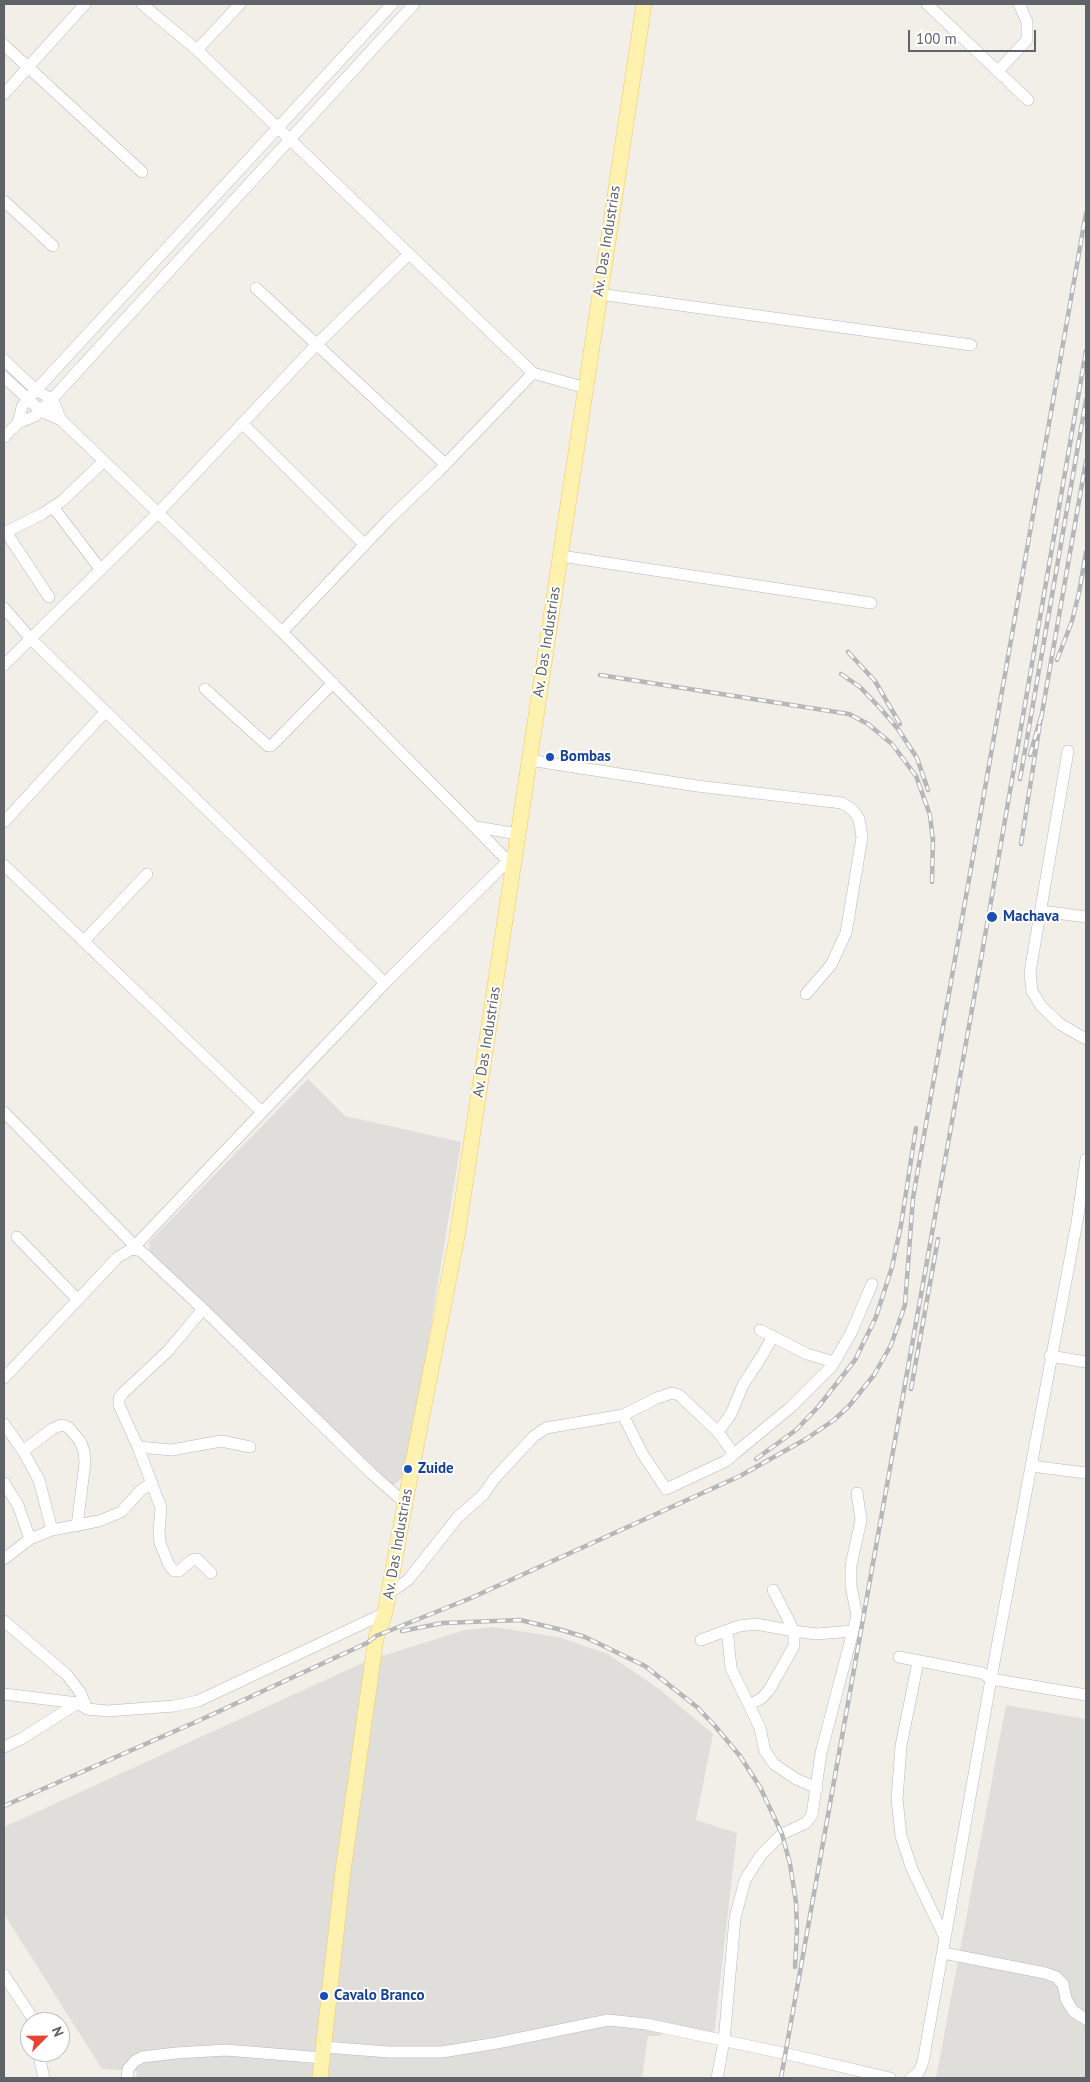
<!DOCTYPE html>
<html>
<head>
<meta charset="utf-8">
<style>
  body { margin:0 }
  #map { position:relative; width:1090px; height:2082px; overflow:hidden; background:#f1efe8; font-family:"PT Sans",sans-serif }
  canvas { display:block }
  .frame { position:absolute; inset:0; border:5px solid #5f6368; pointer-events:none }
  .north { position:absolute; left:20px; top:2012px; width:50px; height:50px; box-sizing:border-box; background:#fff; border:1px solid #bfc1c3; border-radius:50%; rotate:67deg; font-size:14px; font-weight:700; line-height:20px; text-align:center; color:#5f6368 }
  .north::after { content:''; display:block; margin:auto; width:18px; height:22px; background:#ea4335; clip-path:polygon(50% 0,100% 100%,50% 72%,0 100%) }
  .scale { position:absolute; left:908px; top:30px; width:128px; height:22px; box-sizing:border-box; border:2px solid #5f6368; border-top:0; padding-left:6px; font-size:15px; line-height:18px; white-space:nowrap; color:#5f6368; -webkit-text-stroke:4px #fff; paint-order:stroke }
</style>
</head>
<body>
<div id="map">
<canvas width="1090" height="2082"></canvas>
<div class="frame"></div>
<div class="north">N</div>
<div class="scale">100 m</div>
</div>
<script>
const g = document.querySelector('canvas').getContext('2d');
g.lineJoin = 'round';
function paint(path, color) {
  g.fillStyle = color;
  g.fill(path, 'evenodd');
}
function toPath(rows) {
  const path = new Path2D();
  for (const r of rows) {
    path.moveTo(r[0], r[1]);
    for (let i = 2; i < r.length; i += 2) path.lineTo(r[i], r[i + 1]);
  }
  return path;
}
function trace(path, color, width, dash) {
  g.strokeStyle = color;
  g.lineWidth = width;
  g.lineCap = dash ? 'butt' : 'round';
  g.setLineDash(dash || []);
  g.stroke(path);
}
function label(font, color, halo, rows, align = 'center') {
  g.font = font + ' "PT Sans",sans-serif';
  g.lineWidth = 4;
  g.setLineDash([]);
  g.textBaseline = 'middle';
  g.strokeStyle = halo;
  g.fillStyle = color;
  for (const [text, x, y, turn = 0] of rows) {
    g.save();
    g.translate(x, y);
    g.rotate((+turn || 0) * Math.PI / 180);
    g.textAlign = isNaN(turn) ? turn : align;
    if (halo) g.strokeText(text, 0, 0);
    g.fillText(text, 0, 0);
    g.restore();
  }
}
const industrial = toPath([
  [308,1079,345,1116,461,1142,424,1369,404,1476,394,1485,387,1483,150,1253,149,1242],
  [493,1627,558,1637,608,1654,659,1689,713,1734,696,1820,737,1833,714,2035,666,2026,661,2036,648,2036,642,2078,136,2078,137,2071,102,2069,4,1914,4,1827,369,1660,465,1630],
  [1006,1705,1086,1719,1086,2078,936,2078]
]);
const minor = toPath([
  [142,4,197,50,533,373,586,388],
  [927,4,1028,100],
  [4,45,142,172],
  [197,50,240,4],
  [998,71,1027,40,1027,22,1019,4],
  [4,94,85,4],
  [4,201,53,246],
  [256,288,445,464],
  [599,294,971,345],
  [4,360,37,391,52,399,61,420],
  [4,377,41,411,61,420,104,461,282,632,513,866],
  [18,423,22,407,26,401,392,4],
  [242,423,365,545],
  [4,437,18,423,35,416,52,399,414,4],
  [53,507,101,570],
  [6,532,49,597],
  [4,533,42,514,62,501,104,461],
  [561,556,871,603],
  [4,608,31,639,385,983],
  [282,632,389,519,438,472,533,373],
  [4,665,158,513,317,344,409,254],
  [205,689,268,746,271,746,333,683],
  [1068,751,1030,972,1032,991,1041,1006,1060,1024,1086,1039],
  [529,760,697,786,842,803,853,810,859,819,862,837,846,933,831,965,806,994],
  [4,822,105,712],
  [476,827,518,834],
  [4,865,261,1111],
  [1042,911,1086,917],
  [84,941,147,874],
  [4,1112,135,1246],
  [17,1237,78,1300],
  [132,1249,385,983,509,860],
  [203,1309,168,1351,123,1393,119,1398,119,1405,138,1447,161,1508,159,1531,160,1543,169,1565,174,1571,179,1571,192,1560,197,1559,211,1573],
  [760,1330,807,1354,834,1362],
  [1050,1356,1086,1362],
  [4,1378,118,1257,132,1249,141,1251,203,1309,371,1473,405,1503],
  [4,1424,23,1451,39,1480,52,1530],
  [718,1432,731,1414,743,1385,763,1354,773,1336],
  [138,1447,172,1450,221,1441,250,1447],
  [23,1451,52,1429,61,1425,68,1427,80,1441,84,1451,85,1463,77,1526],
  [734,1454,791,1407,832,1366,851,1333,872,1284],
  [1031,1466,1086,1473],
  [4,1483,18,1505,30,1539],
  [4,1559,30,1539,52,1530,99,1521,121,1512,141,1490,152,1483],
  [389,1593,408,1580,458,1517,483,1495,495,1478,534,1436,546,1428,623,1415,642,1453,666,1489,726,1461,734,1454,718,1432,679,1395,672,1393,657,1398,623,1415],
  [4,1621,67,1675,80,1692,87,1709],
  [725,1631,728,1638,731,1668,760,1728,765,1751,774,1764,796,1779,817,1788],
  [853,1631,857,1616,851,1586,851,1566,861,1520,857,1493],
  [701,1640,739,1626,756,1624,794,1631,794,1646,769,1690,762,1698,749,1705],
  [899,1657,982,1673,991,1679,1086,1695],
  [918,1662,901,1746,897,1799,901,1836,912,1869,945,1938],
  [4,1694,78,1703,87,1709,108,1711,174,1706,198,1701,385,1613],
  [4,1747,21,1739,78,1703],
  [943,1953,1045,1973,1056,1977,1063,1984,1066,1999,1073,2011,1086,2019],
  [4,1975,35,2022],
  [324,2047,389,2052,442,2052,497,2043,608,2020,646,2024,792,2055,890,2078],
  [38,2052,44,2078],
  [127,2078,128,2069,135,2061,142,2057,176,2053,226,2050,323,2058],
  [717,2078,724,2041,735,1918,745,1880,761,1855,782,1834,806,1823,812,1815,821,1753,853,1631,816,1634,794,1631,773,1590],
  [911,2078,919,2072,923,2062,991,1679,1077,1222,1086,1159]
]);
const major = toPath([
  [320,2078,343,1871,376,1638,385,1613,405,1503,457,1237,644,4]
]);
const rail = toPath([
  [848,652,875,681,900,724],
  [1057,660,1072,621,1079,593,1086,552],
  [841,674,860,687,880,708,898,729,917,758,928,790],
  [600,675,849,714,868,724,892,744,916,776,930,815,933,842],
  [1041,719,1086,461],
  [1020,779,1086,400],
  [1021,844,1041,717,1030,755],
  [932,882,933,837],
  [911,1389,938,1239],
  [756,1459,796,1430,819,1406,855,1360,876,1317,892,1267,901,1225,916,1128],
  [402,1631,443,1623,520,1620,558,1629,585,1637,645,1666,697,1707,715,1726,740,1756,760,1787,782,1834,790,1864,796,1902,797,1930,795,1967],
  [4,1806,198,1721,367,1643,376,1636,471,1598,740,1476,806,1439,834,1420,849,1406,874,1375,891,1345,905,1305,913,1198,1086,213],
  [781,2078,981,959,1086,351]
]);
const markers = [
  [550,757,5,"#1a4fb4"],
  [992,917,6,"#1a4fb4"],
  [408,1469,5,"#1a4fb4"],
  [324,1996,5,"#1a4fb4"]
];
const streetNames = [
  ["Av. Das Industrias",607,241,-81],
  ["Av. Das Industrias",547,642,-81],
  ["Av. Das Industrias",487,1042,-81],
  ["Av. Das Industrias",398,1544,-80]
];
const transitNames = [
  ["Bombas",560,757],
  ["Machava",1003,917],
  ["Zuide",418,1469],
  ["Cavalo Branco",334,1996]
];
paint(industrial, '#e0deda');
trace(minor, '#b5b8bc', 12);
trace(major, '#f2c960', 16);
trace(minor, '#fff', 11);
trace(major, '#fff2af', 15);
trace(rail, '#b6b7b8', 4.5);
trace(rail, '#fff', 2.5, [8]);
for (const [x, y, r, color] of markers) {
  const dot = new Path2D();
  dot.arc(x, y, r, 0, 2 * Math.PI);
  g.fillStyle = color;
  g.fill(dot);
  trace(dot, '#fff', 2);
}
label('15px', '#5f6368', '#fff', streetNames);
label('bold 15px', '#164399', '#fff', transitNames, 'left');
</script>
</body>
</html>
